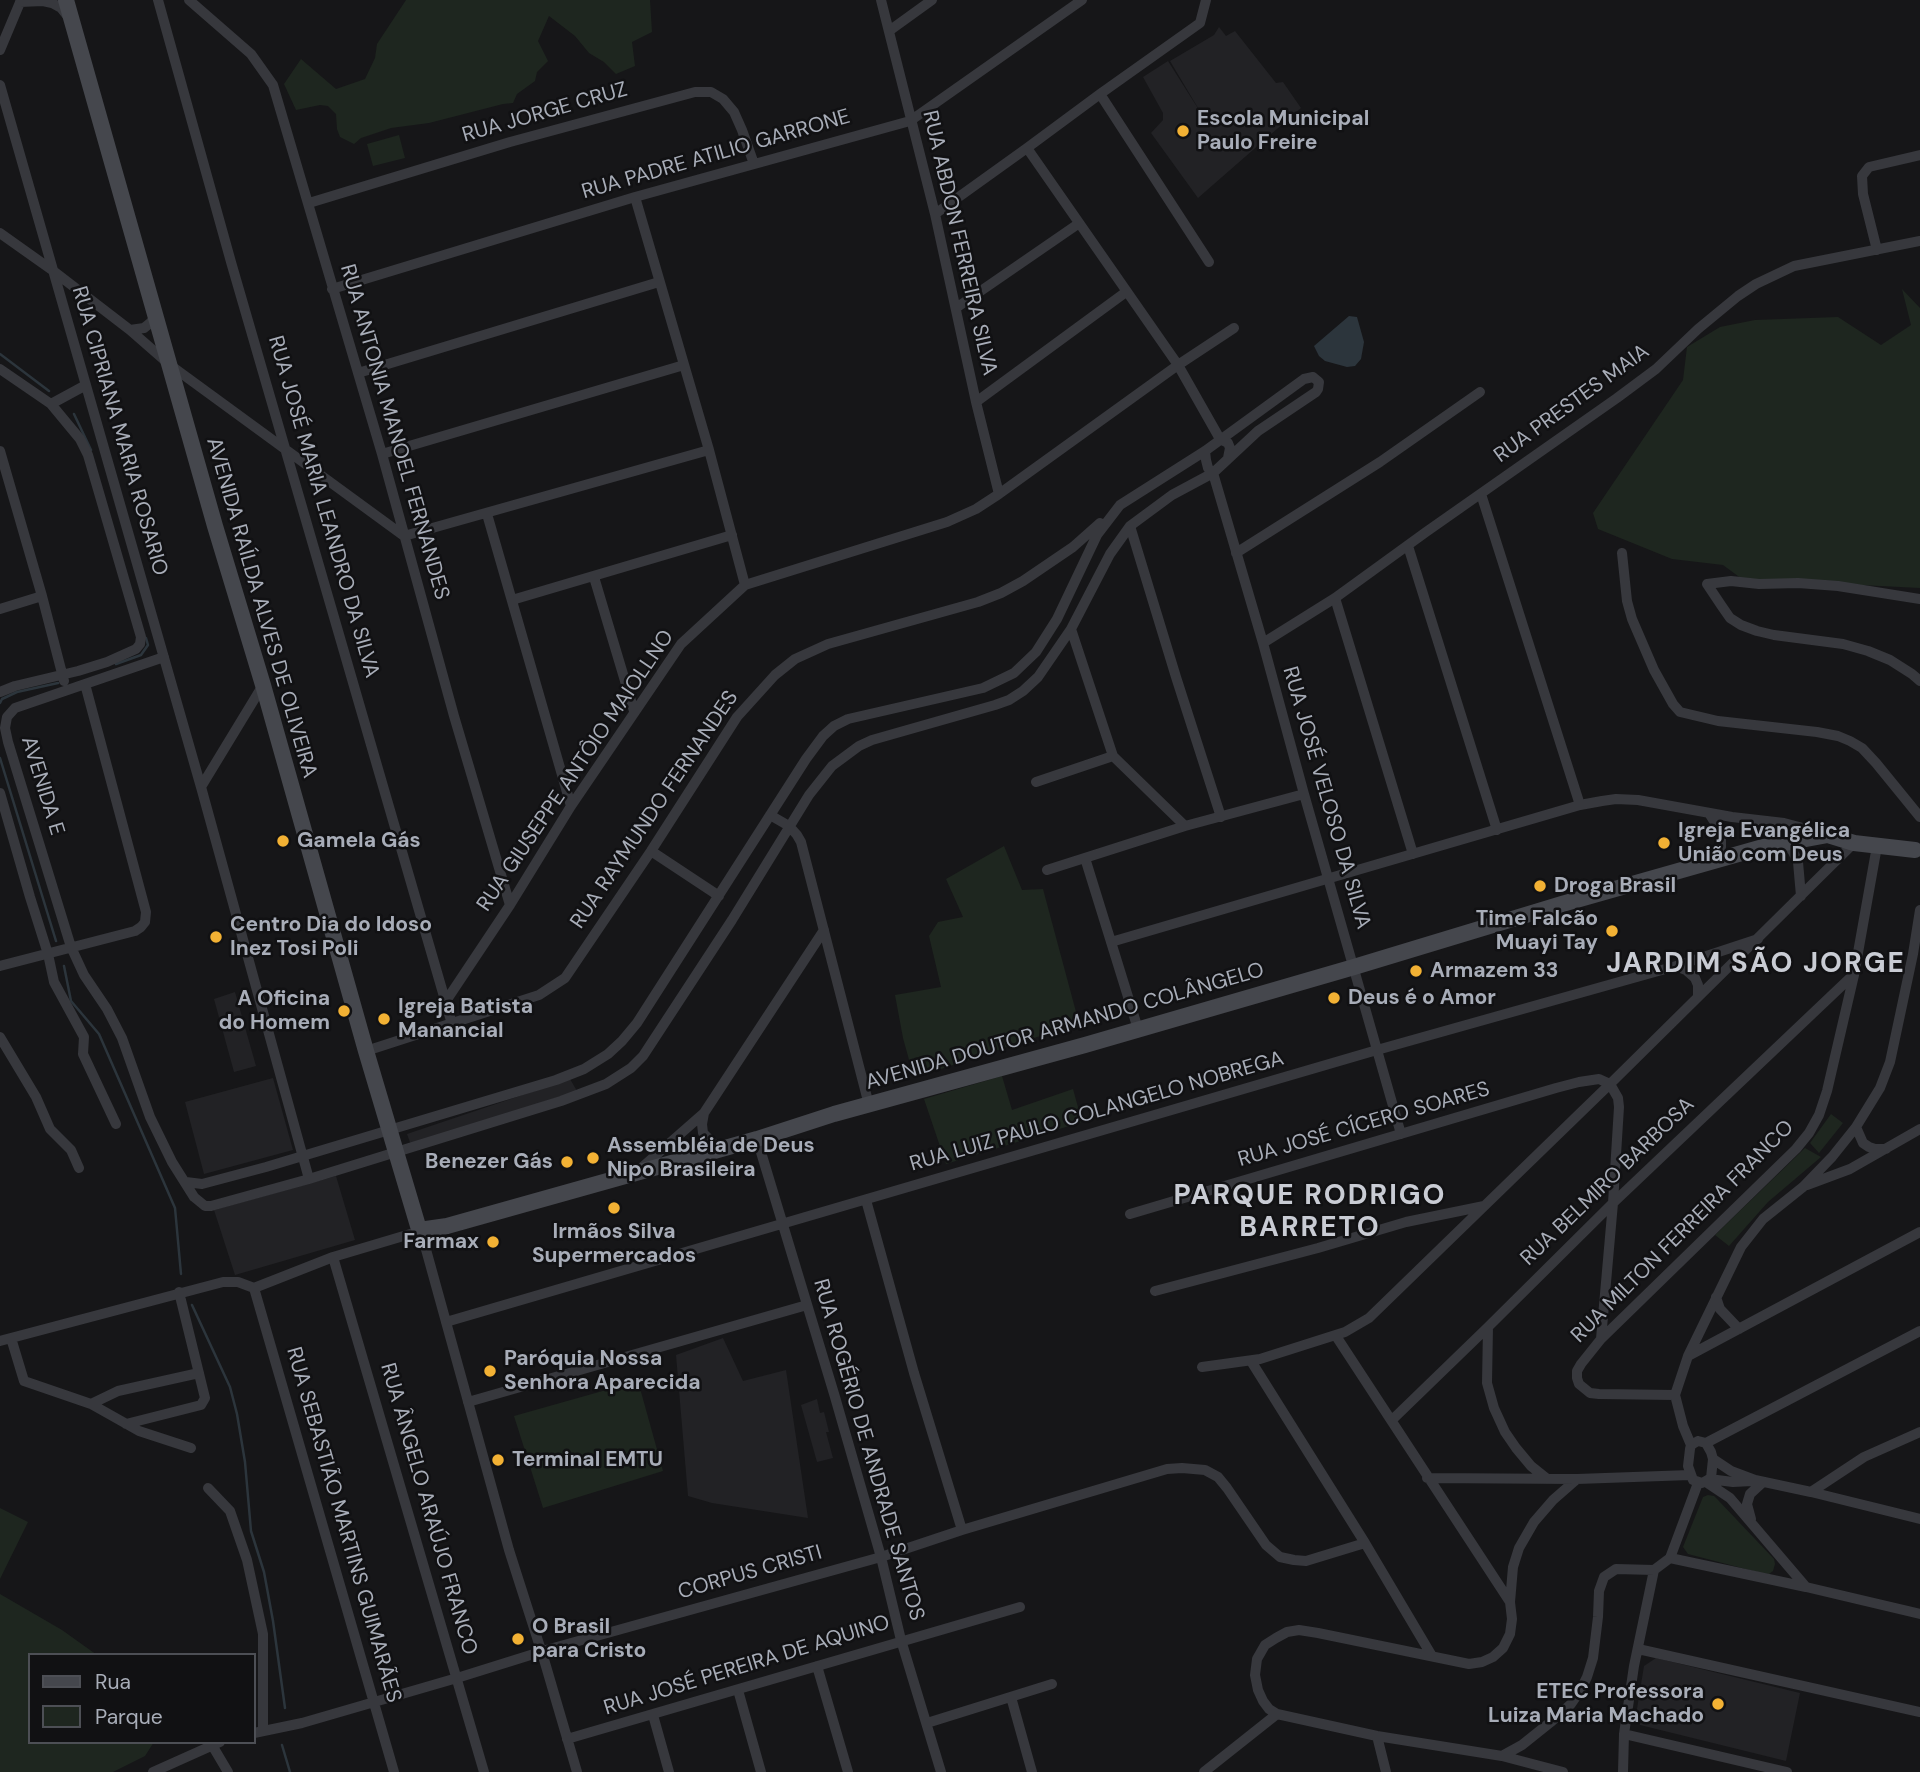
<!DOCTYPE html>
<html>
<head>
<meta charset="utf-8">
<style>
  body { margin:0 }
  #map { position:relative; width:1920px; height:1772px; overflow:hidden; background:#161618; font-family:"DM Sans",sans-serif }
  canvas { display:block }
  .legend { position:absolute; left:28px; top:1653px; width:228px; height:91px; box-sizing:border-box; background:#111113; border:2px solid #4d4f55; margin:0; padding:9px 12px; list-style:none; font-size:21px; color:#a8adb8 }
  .legend li { display:flex; align-items:center; gap:14px; height:35px }
  .legend b { width:35px; border:2px solid #4d4f55 }
</style>
</head>
<body>
<div id="map">
<canvas width="1920" height="1772"></canvas>
<ul class="legend">
<li><b style="height:9px;background:#45474d"></b>Rua</li>
<li><b style="height:19px;background:#1e261f"></b>Parque</li>
</ul>
</div>
<script>
const g = document.querySelector('canvas').getContext('2d');
g.lineJoin = 'round';
function paint(path, color) {
  g.fillStyle = color;
  g.fill(path, 'evenodd');
}
function toPath(rows) {
  const path = new Path2D();
  for (const r of rows) {
    path.moveTo(r[0], r[1]);
    for (let i = 2; i < r.length; i += 2) path.lineTo(r[i], r[i + 1]);
  }
  return path;
}
function trace(path, color, width, dash) {
  g.strokeStyle = color;
  g.lineWidth = width;
  g.lineCap = dash ? 'butt' : 'round';
  g.setLineDash(dash || []);
  g.stroke(path);
}
function label(font, color, halo, rows, align = 'center') {
  g.font = font + ' "DM Sans",sans-serif';
  g.lineWidth = 5;
  g.setLineDash([]);
  g.textBaseline = 'middle';
  g.strokeStyle = halo;
  g.fillStyle = color;
  for (const [text, x, y, turn = 0] of rows) {
    g.save();
    g.translate(x, y);
    g.rotate((+turn || 0) * Math.PI / 180);
    g.textAlign = isNaN(turn) ? turn : align;
    if (halo) g.strokeText(text, 0, 0);
    g.fillText(text, 0, 0);
    g.restore();
  }
}
const built = toPath([
  [1219,27,1226,36,1235,31,1276,83,1283,82,1301,108,1198,198,1151,133,1163,120,1163,113,1143,77,1168,61,1204,118,1170,61,1214,35],
  [235,992,256,1066,234,1072,214,999],
  [273,1078,293,1150,204,1174,185,1102],
  [570,1079,577,1091,411,1145,407,1134],
  [336,1176,355,1240,235,1275,214,1210],
  [723,1338,743,1381,786,1370,808,1518,712,1503,688,1496,676,1355],
  [817,1399,820,1413,824,1412,829,1432,826,1432,833,1458,817,1462,801,1405],
  [1656,1658,1800,1693,1786,1761,1640,1725,1636,1715,1644,1666]
]);
const green = toPath([
  [406,0,650,0,652,32,632,42,635,66,616,74,604,62,589,53,575,36,549,16,538,41,548,61,537,72,535,81,517,94,513,103,503,104,429,123,391,128,361,138,354,144,340,137,337,129,336,114,328,106,320,105,296,110,284,84,301,59,336,89,365,79,375,58,377,44],
  [399,135,405,158,373,166,367,144],
  [1902,289,1920,308,1920,588,1742,579,1723,565,1672,559,1598,529,1593,513,1683,380,1687,347,1720,327,1755,320,1838,317,1881,345,1911,325],
  [1004,846,1022,890,1043,889,1079,1023,914,1078,903,1038,895,995,941,987,929,936,938,922,963,917,946,879],
  [1002,1076,1012,1110,1073,1089,1082,1122,946,1164,924,1099],
  [1831,1114,1843,1123,1819,1153,1810,1143],
  [1805,1148,1821,1157,1768,1202,1729,1246,1715,1235],
  [638,1381,663,1471,543,1508,514,1416],
  [1708,1495,1714,1496,1718,1500,1774,1559,1775,1564,1773,1571,1769,1574,1761,1573,1688,1554,1683,1547,1703,1497],
  [0,1508,28,1522,0,1579],
  [0,1594,62,1630,97,1655,30,1655,30,1742,154,1742,145,1756,113,1772,0,1772]
]);
const water = toPath([
  [1349,316,1357,317,1364,342,1361,359,1355,366,1347,367,1325,361,1319,356,1314,346]
]);
const stream = toPath([
  [0,354,49,391],
  [74,414,91,450],
  [116,664,141,655,148,645,146,638],
  [0,703,2,699,17,692,58,683],
  [0,758,56,941],
  [64,966,71,1001,99,1034,175,1208,181,1274],
  [192,1305,230,1387,237,1414,245,1462,251,1531,264,1572,273,1621,285,1708],
  [282,1745,290,1772]
]);
const street = toPath([
  [158,0,231,262,452,1024],
  [189,0,251,54,273,85,382,454,454,716,510,905],
  [881,0,935,214,976,402,999,494],
  [20,2,43,1,52,3,61,8,69,18],
  [889,31,932,0],
  [0,50,21,0],
  [0,85,201,787,309,1179],
  [1100,94,1209,262],
  [1027,148,1178,365,1220,439,1228,443,1230,448,1228,458],
  [635,197,709,450,745,585],
  [309,203,510,142,695,92,711,92,723,99,734,112,742,130,754,164],
  [935,214,1027,148,1100,94,1200,23,1206,0],
  [0,233,52,270,130,330,170,365,404,536,709,450],
  [1877,250,1863,194,1862,176,1869,167,1920,155],
  [332,289,635,197,910,121,1082,0],
  [956,308,1078,224],
  [130,330,144,328,149,324,154,319,154,312],
  [0,369,51,404,80,439,88,455,141,637,140,644,136,649,107,662,78,671,15,686,0,692],
  [358,373,659,282],
  [976,402,1126,292],
  [51,404,86,385],
  [0,451,42,596,64,681],
  [1205,451,1206,460,1208,468,1213,473,1263,643,1304,794,1401,1134],
  [382,454,684,365],
  [1481,494,1580,805],
  [487,514,571,806],
  [1130,526,1176,677,1221,817],
  [1408,546,1497,830],
  [1236,553,1380,462,1480,392],
  [1622,553,1627,601,1632,619,1654,670,1673,704,1680,712,1718,721,1817,732,1838,736,1850,741,1862,748,1876,763,1920,817],
  [594,577,634,711],
  [1335,598,1413,854],
  [1920,599,1838,586,1798,583,1759,584,1731,581,1707,584,1721,605,1730,618,1741,625,1757,631,1774,635,1843,644,1868,651,1890,660,1912,674,1920,681],
  [512,600,732,535],
  [0,609,42,596],
  [1071,629,1113,756,1185,826],
  [1263,643,1335,598,1426,532,1617,398,1656,369,1698,329,1738,296,1756,284,1794,266,1920,241],
  [164,657,15,708,7,717,5,728,8,742,71,947,84,975,107,1009,122,1038,150,1117,172,1162,194,1197,205,1206,211,1206,309,1179,561,1101,606,1084,631,1068,643,1056,732,920,809,795,832,766,859,746,872,740,995,705,1009,700,1023,691,1038,677,1071,629,1110,554,1130,526,1172,495,1213,473,1258,431,1316,392,1318,389,1319,382,1313,377,1304,379,1205,451,1120,505,1097,535,1057,619,1036,652,1014,673,983,688,848,719,834,726,823,736,806,759,637,1023,622,1041,608,1054,584,1069,556,1080,266,1167,202,1184,186,1182],
  [1036,782,1113,756],
  [201,787,263,685],
  [0,793,30,897,48,954,54,982,84,1037,83,1054,116,1124],
  [1709,813,1719,829,1721,838,1721,847,1714,861],
  [770,815,789,826,797,835,801,842,869,1105],
  [1781,844,1792,850,1798,862,1801,896],
  [651,851,719,896],
  [1085,858,1138,1029],
  [1047,870,1185,826,1304,794],
  [1111,942,1580,805,1602,801,1616,799,1638,800,1732,817,1784,823,1822,833],
  [0,966,135,931,141,927,145,922,146,912,85,684],
  [1676,966,1686,970,1695,978,1698,985,1698,996],
  [446,1001,510,905,571,806,681,644,745,585,947,522,976,509,999,494,1178,365,1234,328],
  [0,1037,36,1097,50,1129,71,1150,79,1168],
  [366,1051,539,995,565,978,651,851,737,717,775,675,795,659,828,644,978,602,1001,593,1023,581,1073,547,1100,523],
  [704,1113,702,1124,703,1133,713,1143,722,1148],
  [1856,1127,1863,1143,1869,1147,1875,1149,1886,1149],
  [757,1139,835,1397,881,1557,901,1640,941,1772],
  [639,1170,704,1113,824,930],
  [1807,1185,1850,1169,1920,1129],
  [866,1200,914,1373,962,1530],
  [1130,1214,1556,1088,1579,1082,1599,1079,1610,1084,1618,1098,1619,1107,1613,1203,1601,1339],
  [422,1235,509,1550,540,1647],
  [333,1257,484,1772],
  [254,1288,394,1772],
  [1155,1291,1318,1248,1406,1222,1484,1206],
  [1716,1297,1720,1309,1739,1329],
  [446,1322,1377,1050,1676,966,1758,939],
  [1488,1327,1487,1383,1494,1408,1505,1432,1516,1448,1531,1466,1546,1478],
  [1336,1336,1510,1602,1512,1619,1510,1634,1503,1648,1493,1657,1482,1662,1469,1664,1318,1633,1299,1630,1287,1632,1276,1638,1265,1645,1257,1659,1255,1675,1258,1690,1263,1701,1269,1709,1277,1714,1377,1736,1502,1756,1563,1772],
  [11,1338,24,1381,91,1404,139,1431,191,1448],
  [0,1341,223,1282,238,1282,254,1288,333,1257,417,1232],
  [1688,1356,1920,1232],
  [1251,1361,1365,1543,1432,1656],
  [1202,1367,1260,1359,1345,1332,1369,1318,1610,1084,1854,843],
  [1675,1395,1599,1394,1590,1393,1579,1384,1577,1378,1577,1371,1581,1364,1601,1339,1796,1149,1809,1133,1819,1115,1827,1091,1854,975,1877,846],
  [468,1402,807,1305],
  [91,1404,118,1391,199,1373],
  [1392,1420,1488,1327,1613,1203,1853,975],
  [126,1424,201,1405,205,1398,179,1292],
  [1698,1441,1706,1443,1711,1452,1713,1459,1711,1478,1702,1483,1693,1480,1688,1466,1690,1449,1691,1445,1698,1441],
  [1706,1443,1920,1331],
  [1691,1445,1683,1426,1675,1395,1688,1356,1741,1247,1763,1219,1803,1187,1832,1157,1856,1127,1880,1088,1890,1062,1913,954,1920,910],
  [1713,1459,1731,1471,1755,1480,1811,1492,1920,1519],
  [1427,1478,1577,1479,1690,1475],
  [1709,1479,1733,1482,1752,1481],
  [1706,1482,1730,1498,1806,1587],
  [208,1488,230,1511,247,1560,263,1634,263,1731],
  [1811,1492,1864,1457,1920,1432],
  [1751,1519,1747,1504,1750,1494,1763,1482],
  [1670,1558,1806,1587,1920,1614],
  [1510,1602,1513,1567,1519,1548,1534,1522,1553,1500,1577,1479],
  [1638,1649,1920,1712],
  [546,1650,881,1557,962,1530,1167,1469,1182,1468,1205,1470,1218,1477,1227,1488,1266,1545,1280,1557,1294,1560,1306,1561,1365,1543],
  [543,1656,577,1772],
  [817,1666,848,1772],
  [738,1690,761,1772],
  [1011,1697,1032,1772],
  [653,1715,669,1772],
  [927,1723,1052,1684],
  [254,1733,302,1723,457,1678,537,1653],
  [1624,1734,1787,1772],
  [1377,1736,1386,1772],
  [567,1739,1020,1607],
  [212,1745,228,1772],
  [1502,1756,1522,1745,1552,1721,1571,1704,1580,1691,1587,1677,1593,1658,1598,1617,1599,1591,1604,1577,1616,1569,1654,1570],
  [153,1772,220,1742],
  [1204,1772,1277,1714],
  [1623,1772,1624,1734,1634,1666,1654,1570,1670,1558,1698,1483]
]);
const secondary = toPath([
  [66,0,215,526,263,685,366,1051,418,1226],
  [426,1229,447,1226,757,1139,834,1114,1085,1045,1354,967,1562,904,1763,847,1828,835,1854,843,1915,850]
]);
const markers = [
  [1183,131,7,"#f2b134"],
  [283,841,7,"#f2b134"],
  [1664,843,7,"#f2b134"],
  [1540,886,7,"#f2b134"],
  [1612,931,7,"#f2b134"],
  [216,937,7,"#f2b134"],
  [1416,971,7,"#f2b134"],
  [1334,998,7,"#f2b134"],
  [344,1011,7,"#f2b134"],
  [384,1019,7,"#f2b134"],
  [593,1158,7,"#f2b134"],
  [567,1162,7,"#f2b134"],
  [614,1208,7,"#f2b134"],
  [493,1242,7,"#f2b134"],
  [490,1371,7,"#f2b134"],
  [498,1460,7,"#f2b134"],
  [518,1639,7,"#f2b134"],
  [1718,1704,7,"#f2b134"]
];
const streetNames = [
  ["RUA JORGE CRUZ",545,113,-16],
  ["RUA PADRE ATILIO GARRONE",716,155,-16],
  ["RUA ABDON FERREIRA SILVA",959,243,77],
  ["RUA PRESTES MAIA",1572,404,-36],
  ["RUA CIPRIANA MARIA ROSARIO",119,431,74],
  ["RUA ANTONIA MANOEL FERNANDES",394,432,74],
  ["RUA JOSÉ MARIA LEANDRO DA SILVA",323,507,74],
  ["AVENIDA RAÍLDA ALVES DE OLIVEIRA",261,608,74],
  ["RUA GIUSEPPE ANTÔIO MAIOLLNO",576,771,-56],
  ["AVENIDA E",42,786,73],
  ["RUA JOSÉ VELOSO DA SILVA",1326,798,74],
  ["RUA RAYMUNDO FERNANDES",655,810,-56],
  ["AVENIDA DOUTOR ARMANDO COLÂNGELO",1065,1027,-16],
  ["RUA LUIZ PAULO COLANGELO NOBREGA",1097,1112,-16],
  ["RUA JOSÉ CÍCERO SOARES",1364,1125,-16],
  ["RUA BELMIRO BARBOSA",1608,1182,-44],
  ["RUA MILTON FERREIRA FRANCO",1683,1232,-45],
  ["RUA ROGÉRIO DE ANDRADE SANTOS",868,1450,74],
  ["RUA ÂNGELO ARAÚJO FRANCO",428,1509,74],
  ["RUA SEBASTIÃO MARTINS GUIMARÃES",343,1525,74],
  ["CORPUS CRISTI",750,1573,-16],
  ["RUA JOSÉ PEREIRA DE AQUINO",747,1666,-17]
];
const poiNames = [
  ["Escola Municipal",1197,119],
  ["Paulo Freire",1197,143],
  ["Igreja Evangélica",1678,831],
  ["União com Deus",1678,855],
  ["Gamela Gás",297,841],
  ["Droga Brasil",1554,886],
  ["Time Falcão",1598,919,"right"],
  ["Muayi Tay",1598,943,"right"],
  ["Centro Dia do Idoso",230,925],
  ["Inez Tosi Poli",230,949],
  ["Armazem 33",1430,971],
  ["Deus é o Amor",1348,998],
  ["A Oficina",330,999,"right"],
  ["do Homem",330,1023,"right"],
  ["Igreja Batista",398,1007],
  ["Manancial",398,1031],
  ["Assembléia de Deus",607,1146],
  ["Nipo Brasileira",607,1170],
  ["Benezer Gás",553,1162,"right"],
  ["Irmãos Silva",614,1232,"center"],
  ["Supermercados",614,1256,"center"],
  ["Farmax",479,1242,"right"],
  ["Paróquia Nossa",504,1359],
  ["Senhora Aparecida",504,1383],
  ["Terminal EMTU",512,1460],
  ["O Brasil",532,1627],
  ["para Cristo",532,1651],
  ["ETEC Professora",1704,1692,"right"],
  ["Luiza Maria Machado",1704,1716,"right"]
];
const districtNames = [
  ["JARDIM SÃO JORGE",1756,965],
  ["PARQUE RODRIGO",1310,1197],
  ["BARRETO",1310,1229]
];
paint(built, '#222225');
paint(green, '#1e261f');
paint(water, '#2c353c');
trace(stream, '#2c353c', 2.5);
trace(street, '#37383d', 10);
trace(secondary, '#45474d', 16);
for (const [x, y, r, color] of markers) {
  const dot = new Path2D();
  dot.arc(x, y, r, 0, 2 * Math.PI);
  g.fillStyle = color;
  g.fill(dot);
  trace(dot, '#111113', 2.5);
}
label('21px', '#a8adb8', '#111113', streetNames);
label('bold 21px', '#a8adb8', '#111113', poiNames, 'left');
g.letterSpacing = '2px';
label('bold 28px', '#c9ccd4', '#111113', districtNames);
g.letterSpacing = '0px';
</script>
</body>
</html>
